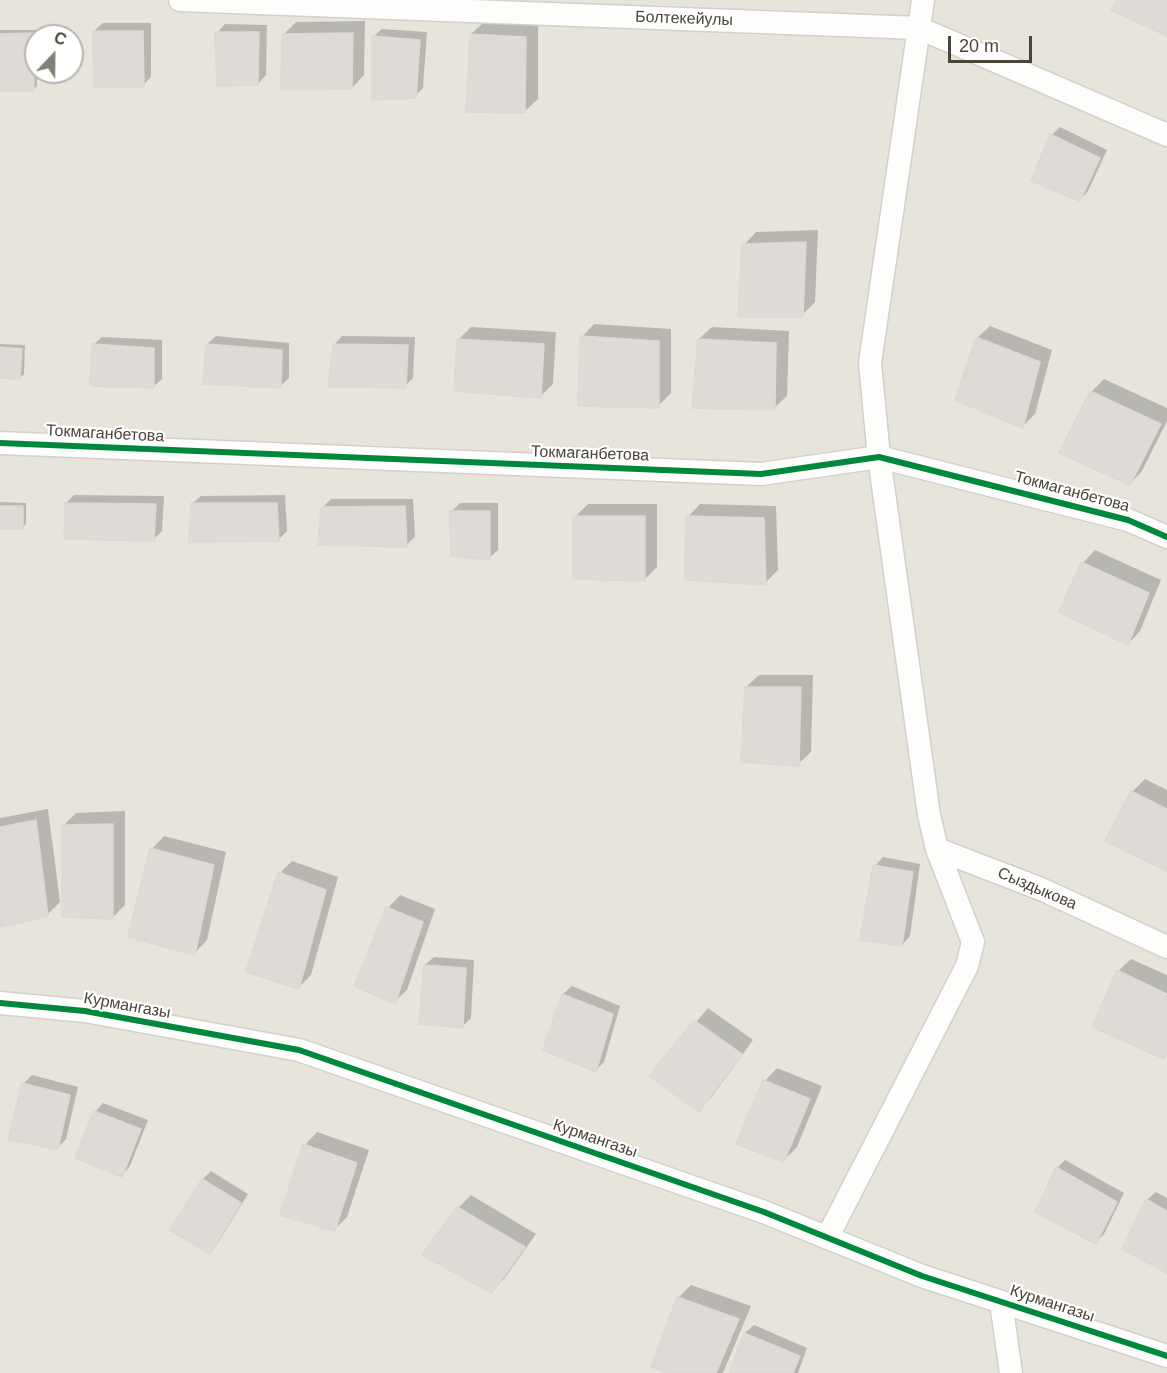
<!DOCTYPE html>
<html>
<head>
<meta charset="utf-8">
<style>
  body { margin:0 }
  #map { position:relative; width:1167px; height:1373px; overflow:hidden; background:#f4f2ee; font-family:Arial,sans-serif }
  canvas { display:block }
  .north { position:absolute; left:24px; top:24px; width:60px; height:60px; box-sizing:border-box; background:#fff; border:2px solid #b7b4b0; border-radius:50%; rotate:22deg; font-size:16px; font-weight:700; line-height:24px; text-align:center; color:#4b4439 }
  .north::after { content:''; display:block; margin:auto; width:21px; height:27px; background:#868178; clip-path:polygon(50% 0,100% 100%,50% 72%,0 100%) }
  .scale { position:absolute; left:948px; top:36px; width:84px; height:27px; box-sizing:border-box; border:3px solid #4b4439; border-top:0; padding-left:8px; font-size:18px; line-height:21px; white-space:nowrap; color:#4b4439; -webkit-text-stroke:4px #fff; paint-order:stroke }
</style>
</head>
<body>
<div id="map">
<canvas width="1167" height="1373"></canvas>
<div class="north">С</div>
<div class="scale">20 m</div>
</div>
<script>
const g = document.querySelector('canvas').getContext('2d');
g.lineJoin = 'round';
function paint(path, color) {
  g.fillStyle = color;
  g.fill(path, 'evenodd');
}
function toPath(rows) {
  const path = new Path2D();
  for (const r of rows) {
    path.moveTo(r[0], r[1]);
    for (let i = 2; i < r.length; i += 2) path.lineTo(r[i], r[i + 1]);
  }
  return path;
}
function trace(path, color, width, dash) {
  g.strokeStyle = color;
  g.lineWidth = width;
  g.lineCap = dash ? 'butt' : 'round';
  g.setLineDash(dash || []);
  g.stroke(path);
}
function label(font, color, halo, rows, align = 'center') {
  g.font = font + ' Arial,sans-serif';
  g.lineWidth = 4.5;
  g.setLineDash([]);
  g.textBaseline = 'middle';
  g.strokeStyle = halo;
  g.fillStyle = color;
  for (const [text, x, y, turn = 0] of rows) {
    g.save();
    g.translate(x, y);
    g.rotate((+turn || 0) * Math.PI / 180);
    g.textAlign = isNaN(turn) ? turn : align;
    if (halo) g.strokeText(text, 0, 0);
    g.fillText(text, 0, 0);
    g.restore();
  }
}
const residential = toPath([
  [0,0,1167,0,1167,1373,0,1373],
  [36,36,72,36,72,72,36,72]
]);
const shadow = toPath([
  [365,21,364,75,352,88,283,35,296,22],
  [484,22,538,25,538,99,525,111,471,34],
  [103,23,151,23,151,77,143,85,94,31],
  [225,24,267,25,266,75,258,84,217,33],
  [382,29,427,32,423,88,415,96,373,37],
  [0,30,36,30,37,86,33,90,0,90],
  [1060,127,1107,150,1088,191,1080,200,1052,135],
  [818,230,815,302,802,315,744,245,756,232],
  [594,324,671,329,671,393,658,406,582,337],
  [990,326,1052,350,1035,414,1022,427,977,338],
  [471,327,556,332,553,384,540,397,459,339],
  [712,327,789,331,787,396,774,408,699,339],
  [216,336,289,343,289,378,280,386,207,344],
  [342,336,415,337,413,378,405,386,334,345],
  [102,337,162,340,162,379,153,387,93,345],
  [0,344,25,345,24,374,20,378,0,377],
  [1104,379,1167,408,1167,421,1142,471,1130,484,1091,392],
  [74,495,164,496,162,531,154,539,66,503],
  [285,495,287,531,278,540,192,504,201,496],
  [331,499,413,499,415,537,406,545,322,508],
  [0,502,26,503,26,524,22,527,0,527],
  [460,503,498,503,498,550,489,558,451,512],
  [588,504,657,504,657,567,644,580,575,517],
  [700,504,776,506,778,570,765,583,688,517],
  [1095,550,1161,580,1140,631,1128,644,1061,611,1083,563],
  [759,675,813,675,811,752,798,764,746,687],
  [1145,779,1167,790,1167,869,1132,792],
  [48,809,60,902,47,915,0,925,0,818],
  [125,811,125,905,112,918,63,826,76,813],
  [164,836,226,852,207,940,195,953,152,849],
  [883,857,920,864,910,936,902,945,875,866],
  [292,861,338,877,311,975,298,988,280,873],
  [400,895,435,909,407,990,394,1002,388,908],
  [434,957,474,960,471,1018,463,1026,425,965],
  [1131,959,1167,975,1167,1053,1164,1057,1118,971],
  [572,986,620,1006,604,1062,596,1070,545,1049,563,994],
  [708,1008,753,1040,711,1098,698,1110,651,1076],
  [777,1068,822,1086,797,1147,784,1160,765,1081],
  [32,1075,78,1087,66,1139,57,1148,23,1084],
  [103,1103,148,1120,130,1166,122,1175,95,1112],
  [317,1132,369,1150,347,1217,335,1229,305,1145],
  [1065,1160,1124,1193,1104,1234,1096,1242,1057,1168],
  [211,1171,248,1194,218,1243,210,1252,172,1229,203,1179],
  [1156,1192,1167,1198,1167,1270,1147,1200],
  [471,1195,536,1234,504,1279,492,1291,425,1254,458,1208],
  [691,1285,751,1306,723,1373,673,1373,678,1298],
  [754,1325,807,1348,798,1373,730,1373,745,1333]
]);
const building = toPath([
  [1117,0,1167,0,1167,36,1111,10,1117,0],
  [93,31,143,31,144,87,94,87,93,31],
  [215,32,259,32,258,85,217,86,215,32],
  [33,33,34,91,0,91,0,34,33,33],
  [353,33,352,89,281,90,282,34,353,33],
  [470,34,526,37,525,113,466,112,470,34],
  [372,36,420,40,416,98,372,100,372,36],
  [1050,134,1100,158,1080,201,1031,181,1050,134],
  [806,242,803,317,738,317,742,244,806,242],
  [580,336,659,341,659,408,578,406,580,336],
  [976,337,1040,362,1023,428,955,400,976,337],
  [457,339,544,344,541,398,454,391,457,339],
  [698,339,776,343,775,410,692,408,698,339],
  [92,344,154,348,154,388,90,386,92,344],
  [206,344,282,350,281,388,203,384,206,344],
  [333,344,408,345,406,388,328,387,333,344],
  [0,347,22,349,20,379,0,378,0,347],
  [1090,391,1161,424,1130,485,1059,453,1090,391],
  [65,503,156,504,154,541,64,539,65,503],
  [191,503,277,503,279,541,189,542,191,503],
  [0,506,23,506,23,529,0,529,0,506],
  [405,506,407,547,318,545,321,507,405,506],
  [450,511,490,511,490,560,451,556,450,511],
  [573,516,645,516,645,581,573,579,573,516],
  [686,516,764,518,766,585,685,580,686,516],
  [1081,562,1149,593,1128,645,1059,612,1081,562],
  [745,687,801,687,799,766,741,762,745,687],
  [1131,791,1167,809,1167,871,1105,841,1131,791],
  [36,820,48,916,0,927,0,827,36,820],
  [113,824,113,919,62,917,62,825,113,824],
  [150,848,214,865,195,955,128,937,150,848],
  [873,865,913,872,902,946,860,940,873,865],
  [278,872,326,890,299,989,246,972,278,872],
  [386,907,423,922,395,1004,354,986,386,907],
  [424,965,466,968,463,1028,419,1024,424,965],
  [1117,970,1167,994,1167,1051,1164,1059,1092,1027,1117,970],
  [562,994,613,1014,596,1072,543,1050,562,994],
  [694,1020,742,1054,699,1112,649,1076,694,1020],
  [763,1080,810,1099,784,1162,736,1144,763,1080],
  [22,1083,70,1095,58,1149,8,1140,22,1083],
  [94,1111,141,1129,122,1177,75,1158,94,1111],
  [303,1144,357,1163,335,1231,280,1215,303,1144],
  [1056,1167,1117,1202,1096,1244,1035,1212,1056,1167],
  [202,1179,241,1203,210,1254,170,1230,202,1179],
  [1146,1199,1167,1211,1167,1273,1122,1249,1146,1199],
  [457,1207,525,1247,492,1293,422,1255,457,1207],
  [677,1297,739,1319,716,1373,668,1373,651,1367,677,1297],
  [744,1333,800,1356,793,1373,729,1373,744,1333]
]);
const minor = toPath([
  [180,0,919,28,1167,135],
  [923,0,870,363,879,457,929,815,937,849,1041,889,1167,947],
  [0,443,761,474,879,457,1128,520,1167,537],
  [0,1003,85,1011,299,1050,764,1212,922,1276,1167,1356],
  [827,1238,967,966,973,942,937,849],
  [1001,1302,1011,1373]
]);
const cycleway = toPath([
  [0,443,761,474,879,457,1128,520,1167,537],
  [0,1003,85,1011,299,1050,764,1212,922,1276,1167,1356]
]);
const streetNames = [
  ["Болтекейулы",684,19,2],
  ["Токмаганбетова",105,434,3],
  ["Токмаганбетова",590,454,2],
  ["Токмаганбетова",1072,492,15],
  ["Сыздыкова",1037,889,23],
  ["Курмангазы",127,1006,10],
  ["Курмангазы",595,1139,19],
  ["Курмангазы",1052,1304,18]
];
paint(residential, '#e7e4dc');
paint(shadow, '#0003');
paint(building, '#dedbd6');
trace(building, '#dcd9d4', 1.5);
trace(minor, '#d2d0cb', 25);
trace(minor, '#fdfdfc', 22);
trace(cycleway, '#00873e', 6);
label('16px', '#4b4439', '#fff', streetNames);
</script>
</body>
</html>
